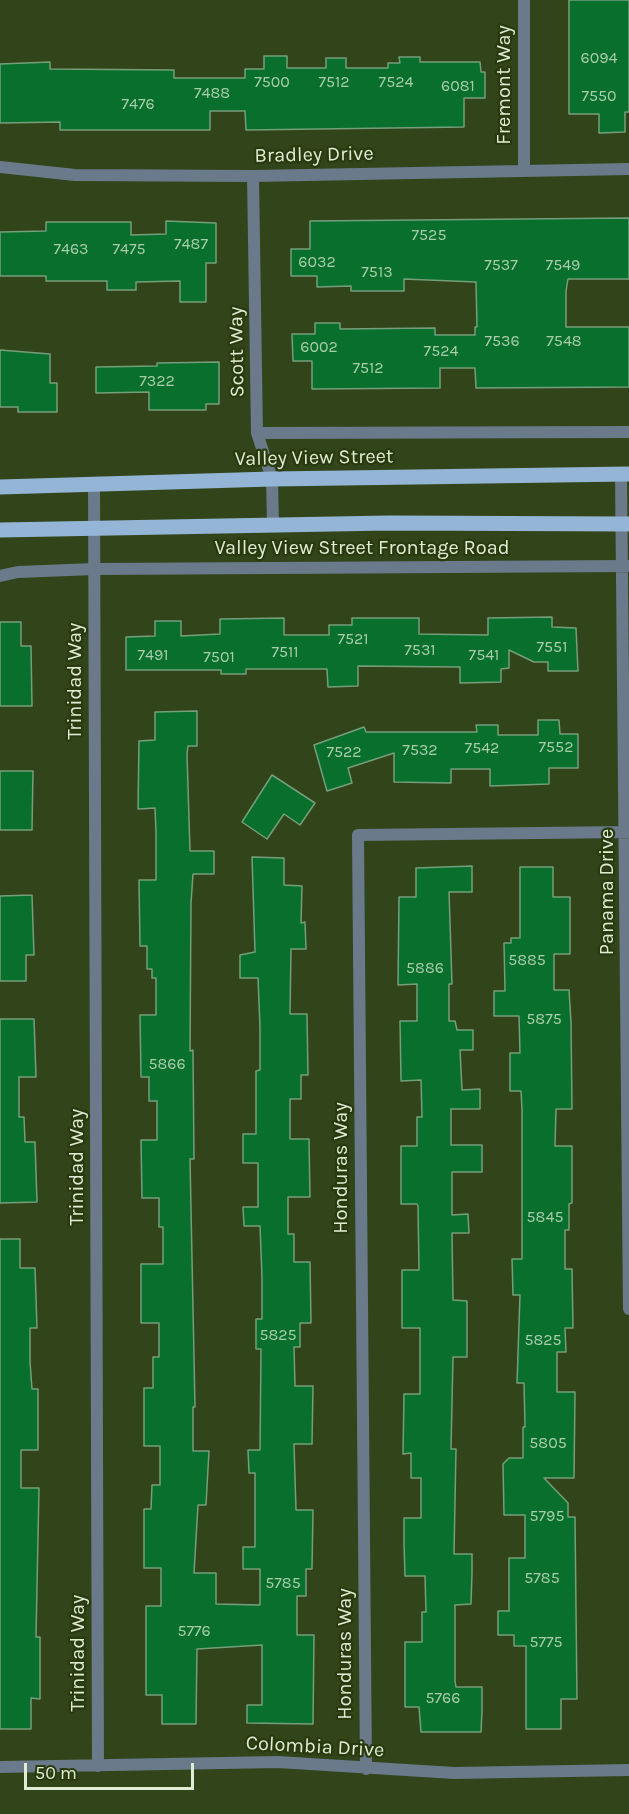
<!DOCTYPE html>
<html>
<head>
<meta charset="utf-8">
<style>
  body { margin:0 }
  #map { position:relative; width:629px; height:1814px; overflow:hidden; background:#324419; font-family:Karla,sans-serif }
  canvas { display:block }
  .scale { position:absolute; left:24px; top:1763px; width:170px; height:27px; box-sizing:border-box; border:3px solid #dfebd3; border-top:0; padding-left:8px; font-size:18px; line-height:21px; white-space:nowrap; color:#dfebd3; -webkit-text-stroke:4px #283a0e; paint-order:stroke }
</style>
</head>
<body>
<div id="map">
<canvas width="629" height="1814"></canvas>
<div class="scale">50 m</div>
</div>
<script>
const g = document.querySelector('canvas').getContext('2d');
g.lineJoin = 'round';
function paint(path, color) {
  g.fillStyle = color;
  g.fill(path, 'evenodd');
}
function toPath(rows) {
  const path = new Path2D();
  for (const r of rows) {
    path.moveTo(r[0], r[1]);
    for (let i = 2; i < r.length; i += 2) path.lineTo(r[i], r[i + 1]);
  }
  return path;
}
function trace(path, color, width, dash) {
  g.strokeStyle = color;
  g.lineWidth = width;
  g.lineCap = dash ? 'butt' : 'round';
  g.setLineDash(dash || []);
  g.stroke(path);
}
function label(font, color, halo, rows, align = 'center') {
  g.font = font + ' Karla,sans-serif';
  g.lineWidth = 4.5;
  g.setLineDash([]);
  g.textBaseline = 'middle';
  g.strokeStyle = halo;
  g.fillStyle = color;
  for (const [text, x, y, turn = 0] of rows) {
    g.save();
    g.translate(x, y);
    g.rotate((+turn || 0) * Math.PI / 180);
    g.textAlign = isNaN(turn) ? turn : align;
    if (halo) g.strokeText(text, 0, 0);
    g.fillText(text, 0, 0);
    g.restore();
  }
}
const building = toPath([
  [569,0,629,0,629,112,625,112,625,132,599,133,599,114,569,114,569,0],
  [264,56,287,56,287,68,326,68,326,58,346,58,346,68,388,68,388,63,400,63,399,57,420,57,420,62,480,62,481,72,485,72,485,98,464,98,464,127,246,130,245,111,210,111,210,130,60,130,60,122,0,123,0,64,50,62,50,69,174,70,174,78,245,78,245,69,264,69,264,56],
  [629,218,629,279,568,279,566,291,566,327,629,327,629,387,476,388,475,368,440,368,440,388,312,389,312,361,293,361,292,334,315,334,315,323,340,323,340,329,435,328,435,335,475,335,475,327,477,327,476,282,404,279,404,291,351,291,351,286,317,287,317,276,291,276,291,249,310,249,310,221,629,218],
  [166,221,216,223,216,263,206,263,206,302,180,302,180,281,136,282,136,290,107,290,107,281,46,281,46,276,0,276,0,232,46,231,46,222,131,222,131,235,166,234,166,221],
  [0,350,50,354,50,383,57,383,57,412,18,412,18,407,0,407,0,350],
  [219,362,219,404,206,404,206,410,149,410,149,392,96,393,96,367,157,366,157,363,219,362],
  [552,617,552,627,576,628,578,671,548,671,548,662,534,662,509,650,509,668,501,669,501,682,460,683,460,667,358,666,358,686,328,687,327,669,246,669,246,674,221,674,221,670,126,670,126,637,155,636,155,621,181,621,181,636,220,634,220,619,284,618,284,635,329,635,329,625,352,625,352,618,419,618,419,634,488,635,488,618,552,617],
  [0,622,21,622,21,646,31,646,32,706,0,706,0,622],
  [197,711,197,746,188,746,187,754,190,851,214,851,214,874,193,874,191,903,190,1051,193,1050,194,1159,190,1159,195,1407,193,1407,193,1451,209,1451,206,1505,198,1505,194,1573,216,1573,216,1604,260,1605,260,1569,243,1569,243,1547,255,1547,255,1473,249,1473,248,1450,260,1450,261,1349,256,1349,256,1319,262,1319,262,1277,260,1226,244,1226,243,1207,258,1207,258,1163,243,1163,243,1134,256,1134,256,1071,260,1070,260,1028,258,978,240,978,240,955,255,952,252,857,284,858,284,885,302,886,301,923,305,922,306,949,291,949,290,1014,307,1014,308,1075,301,1075,301,1099,290,1099,290,1139,309,1139,310,1197,288,1197,288,1234,294,1234,294,1262,310,1262,311,1323,300,1323,300,1347,294,1347,295,1386,313,1386,312,1444,294,1444,296,1510,313,1510,312,1569,306,1569,306,1596,297,1596,297,1635,314,1635,313,1724,247,1723,247,1705,262,1705,262,1645,197,1649,196,1724,162,1724,162,1695,146,1695,146,1606,161,1606,161,1568,144,1568,144,1509,151,1509,152,1485,160,1485,160,1446,144,1446,144,1388,153,1388,153,1357,159,1357,159,1323,141,1323,141,1264,163,1264,163,1227,159,1227,159,1198,142,1198,141,1140,157,1140,157,1101,149,1101,149,1077,141,1077,140,1015,156,1015,156,978,152,978,152,969,147,969,147,946,140,946,139,880,156,880,156,833,155,808,138,809,139,741,155,740,155,712,197,711],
  [538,720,559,720,560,734,578,734,578,768,549,768,549,784,490,786,490,769,451,769,451,783,394,782,394,753,348,768,352,783,327,791,314,745,364,727,366,732,477,732,476,725,498,725,498,735,538,735,538,720],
  [0,771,33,771,32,830,0,830,0,771],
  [272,775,315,803,300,825,284,814,267,839,242,822,272,775],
  [472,866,472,892,449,892,452,984,449,984,449,1021,455,1021,457,1030,473,1030,473,1050,460,1050,462,1090,480,1089,480,1109,451,1109,451,1145,482,1145,482,1172,452,1172,452,1215,468,1214,469,1233,452,1233,453,1300,467,1301,467,1357,453,1357,451,1449,456,1449,454,1554,472,1554,472,1573,471,1604,455,1605,455,1681,456,1687,482,1687,482,1711,481,1732,421,1732,419,1707,405,1707,405,1642,422,1642,422,1612,426,1612,425,1576,405,1576,404,1544,404,1518,421,1518,421,1478,411,1478,411,1453,403,1454,404,1394,420,1394,420,1328,402,1328,402,1270,419,1270,418,1206,417,1204,401,1204,401,1146,417,1146,417,1117,422,1117,421,1080,401,1081,400,1021,417,1021,417,984,398,985,399,897,416,897,416,868,472,866],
  [520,867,553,867,553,897,570,897,570,954,554,954,554,990,569,990,571,1022,572,1109,556,1109,555,1146,572,1146,572,1203,569,1204,569,1230,565,1230,565,1269,572,1269,573,1328,565,1328,566,1352,557,1352,557,1392,575,1392,574,1478,544,1478,568,1503,568,1517,575,1517,577,1699,561,1699,561,1729,526,1729,526,1646,514,1646,514,1635,498,1635,498,1611,509,1611,509,1558,525,1558,525,1515,504,1515,503,1464,509,1458,523,1458,523,1427,525,1427,524,1383,517,1383,520,1295,513,1295,512,1259,522,1259,522,1109,521,1091,510,1091,510,1053,520,1053,519,1016,494,1016,494,991,505,991,504,943,511,943,511,938,520,938,520,867],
  [32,895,34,955,26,955,26,981,0,981,0,896,32,895],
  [0,1019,34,1019,36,1077,19,1077,19,1117,24,1117,25,1142,35,1142,37,1202,0,1203,0,1019],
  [0,1239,20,1239,20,1268,35,1268,37,1328,30,1328,30,1362,32,1389,38,1389,38,1450,21,1450,21,1488,39,1488,36,1637,40,1637,40,1699,31,1698,31,1729,0,1729,0,1239]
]);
const service = toPath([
  [0,576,18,572,94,569]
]);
const minor = toPath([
  [524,0,524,169],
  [0,167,75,175,253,176,629,169],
  [253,176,257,433,272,479,273,525],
  [257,433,629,432],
  [621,474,629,1309],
  [94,483,98,1766],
  [94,569,629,566],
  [0,1767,278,1762,454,1773,629,1770],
  [366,1769,358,835,629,832]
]);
const primary = toPath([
  [0,487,272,479,629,474],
  [0,530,389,523,629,524]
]);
const numberNames = [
  ["6094",599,58],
  ["7500",272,82],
  ["7512",334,82],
  ["7524",396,82],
  ["6081",458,86],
  ["7488",212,93],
  ["7550",599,96],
  ["7476",138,104],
  ["7525",429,235],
  ["7487",191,244],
  ["7463",71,249],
  ["7475",129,249],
  ["6032",317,262],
  ["7537",501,265],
  ["7549",563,265],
  ["7513",377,272],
  ["7536",502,341],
  ["7548",564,341],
  ["6002",319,347],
  ["7524",441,351],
  ["7512",368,368],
  ["7322",157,381],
  ["7521",353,639],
  ["7551",552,647],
  ["7531",420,650],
  ["7511",285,652],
  ["7491",153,655],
  ["7541",484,655],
  ["7501",219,657],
  ["7552",556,747],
  ["7542",482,748],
  ["7532",420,750],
  ["7522",344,752],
  ["5885",527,960],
  ["5886",425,968],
  ["5875",544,1019],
  ["5866",167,1064],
  ["5845",545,1217],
  ["5825",278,1335],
  ["5825",543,1340],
  ["5805",548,1443],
  ["5795",547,1516],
  ["5785",542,1578],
  ["5785",283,1583],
  ["5776",194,1631],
  ["5775",546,1642],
  ["5766",443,1698]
];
const streetNames = [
  ["Fremont Way",504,85,-90],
  ["Bradley Drive",314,155,-1],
  ["Scott Way",237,352,-91],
  ["Valley View Street",314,458,-1],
  ["Valley View Street Frontage Road",362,548],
  ["Trinidad Way",75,681,-90],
  ["Panama Drive",607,892,-90],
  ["Trinidad Way",77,1167,-90],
  ["Honduras Way",341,1168,-90],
  ["Trinidad Way",78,1653,-90],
  ["Honduras Way",345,1654,-90],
  ["Colombia Drive",315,1747,3]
];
paint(building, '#086f2d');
trace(building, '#759f7b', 1.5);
trace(service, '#6a7a8a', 12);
trace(minor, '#6a7a8a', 12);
trace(primary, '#94b5d5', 15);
label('16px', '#a9ccaa', null, numberNames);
label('20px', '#dfebd3', '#283a0e', streetNames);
</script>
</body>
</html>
